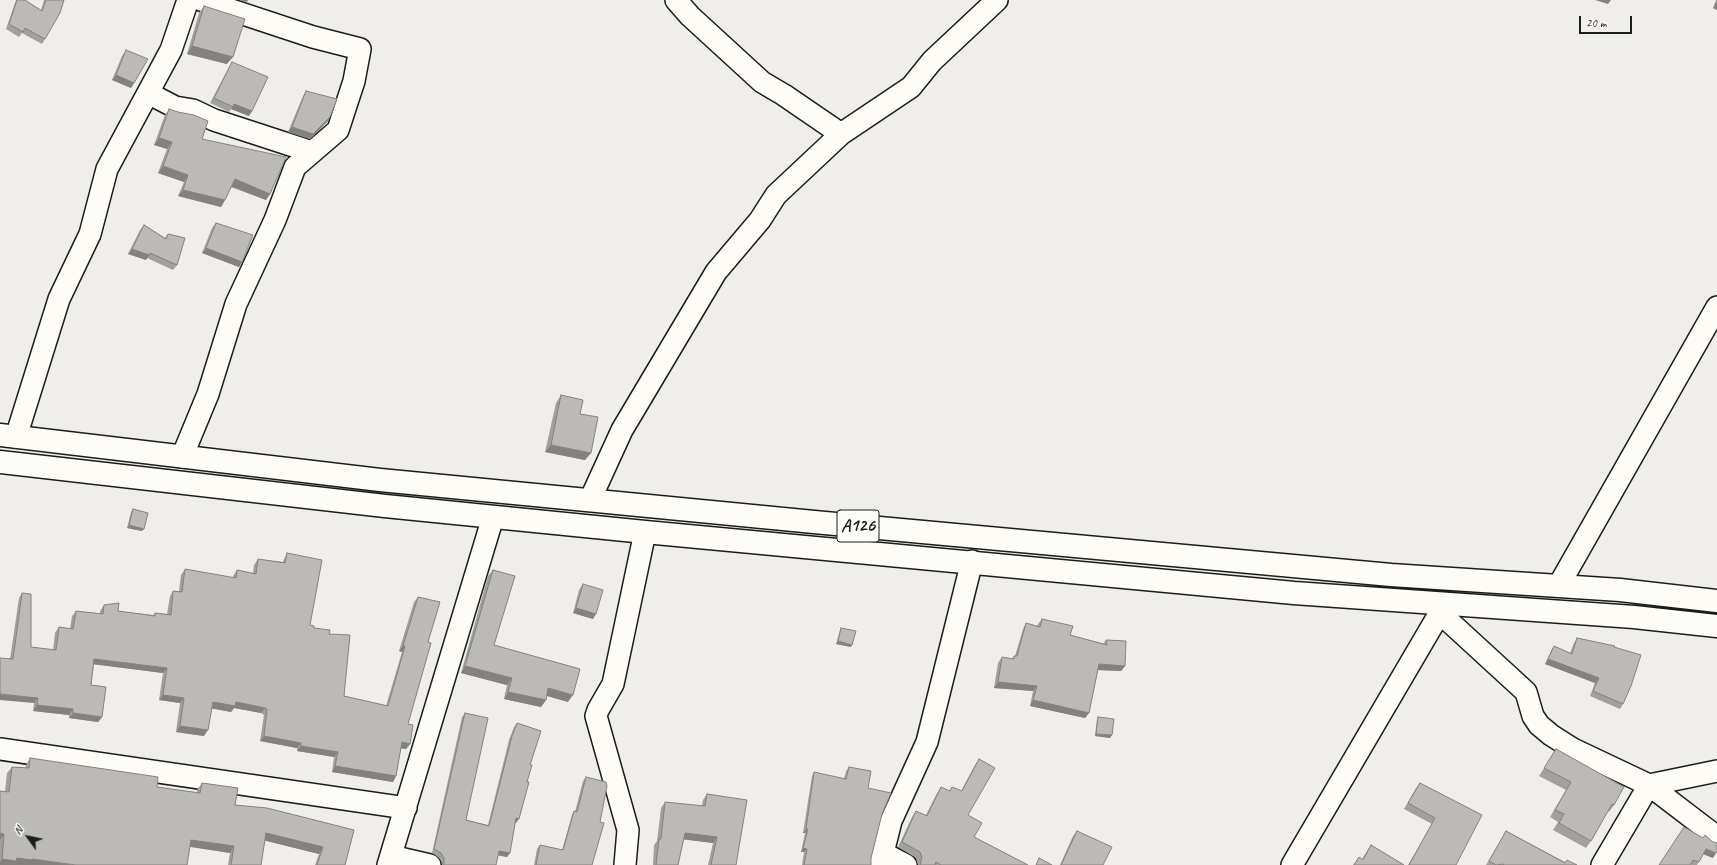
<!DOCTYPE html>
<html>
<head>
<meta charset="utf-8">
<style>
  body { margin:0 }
  #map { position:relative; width:1717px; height:865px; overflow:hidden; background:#f0eeea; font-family:Caveat,sans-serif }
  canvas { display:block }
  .north { position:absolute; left:8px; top:817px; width:40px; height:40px; -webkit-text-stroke:3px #fdfcf7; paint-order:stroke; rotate:303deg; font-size:11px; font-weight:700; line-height:16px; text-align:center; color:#1c1c1c }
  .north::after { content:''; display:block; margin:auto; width:14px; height:18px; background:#1c1c1c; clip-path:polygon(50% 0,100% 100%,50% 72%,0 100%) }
  .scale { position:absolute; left:1579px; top:16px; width:53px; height:18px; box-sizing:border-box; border:2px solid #1c1c1c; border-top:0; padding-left:5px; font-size:12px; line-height:14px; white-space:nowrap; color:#1c1c1c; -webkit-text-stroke:3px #fdfcf7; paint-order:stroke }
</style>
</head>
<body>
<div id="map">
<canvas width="1717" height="865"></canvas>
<div class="north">N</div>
<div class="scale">20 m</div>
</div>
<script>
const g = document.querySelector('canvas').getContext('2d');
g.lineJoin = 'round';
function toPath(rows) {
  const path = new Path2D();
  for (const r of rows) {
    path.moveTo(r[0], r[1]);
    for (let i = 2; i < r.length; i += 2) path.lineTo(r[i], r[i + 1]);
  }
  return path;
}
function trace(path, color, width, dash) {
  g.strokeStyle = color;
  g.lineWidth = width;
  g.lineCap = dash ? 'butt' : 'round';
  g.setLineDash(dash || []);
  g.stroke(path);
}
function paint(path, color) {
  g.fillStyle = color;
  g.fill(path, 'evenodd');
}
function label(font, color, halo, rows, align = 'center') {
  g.font = font + ' Caveat,sans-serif';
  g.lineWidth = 3.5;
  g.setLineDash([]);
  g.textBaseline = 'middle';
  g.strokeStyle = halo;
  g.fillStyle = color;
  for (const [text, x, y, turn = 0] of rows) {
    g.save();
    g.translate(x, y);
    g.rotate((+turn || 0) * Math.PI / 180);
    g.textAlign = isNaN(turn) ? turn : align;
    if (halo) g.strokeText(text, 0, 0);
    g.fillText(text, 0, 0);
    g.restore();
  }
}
const minor = toPath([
  [676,0,690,16,762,82,784,95,841,134],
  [148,93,175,107,193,110,214,120,312,152],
  [16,437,59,299,90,234,107,169,171,50,188,0],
  [182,457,208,394,236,304,275,220,295,167,338,130,354,81,360,49,313,37,201,0],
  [590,500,622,430,716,272,760,220,776,195,841,134,911,87,932,61,997,0],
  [1559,585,1717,307],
  [1441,614,1526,692,1533,716,1539,725,1551,735,1573,749,1649,785,1717,837],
  [0,749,406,808],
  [883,853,906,865],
  [391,856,430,865],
  [388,865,493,517],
  [625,865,628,830,596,716,598,710,613,684,645,532],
  [880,865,891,821,927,742,972,561],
  [1292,865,1445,604],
  [1602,865,1649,785,1717,771]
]);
const highway = toPath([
  [0,435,380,480,814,522,1391,575,1620,590,1717,601],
  [0,462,385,506,645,532,1294,593,1634,617,1717,626]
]);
const wall = toPath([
  [16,0,25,0,41,10,44,0,64,0,45,39,42,44,22,33,19,37,6,29],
  [1716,0,1717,0,1717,10,1713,8],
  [204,6,227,64,187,54,199,13],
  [126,50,134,83,131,88,112,80,122,56],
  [232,62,252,111,249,116,231,109,229,112,210,103,229,67],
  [306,91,330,117,327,122,310,139,288,132,303,96],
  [169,109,202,139,270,194,266,200,231,187,225,200,221,207,178,196,184,182,158,173,167,149,154,145,165,115],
  [216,223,242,262,239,267,202,253,212,228],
  [144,225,165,238,168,234,177,265,173,270,147,258,146,260,128,254,140,230],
  [561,395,580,414,591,453,585,460,545,452,556,403],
  [133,509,142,531,127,528,131,512],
  [287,553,310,625,314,628,329,634,344,696,386,706,402,652,399,651,414,602,418,597,428,642,408,724,410,744,406,749,401,748,396,776,393,782,332,772,334,757,297,751,297,748,260,741,264,715,261,713,234,708,231,712,212,708,204,736,176,732,180,703,159,700,163,673,94,664,91,685,102,717,98,722,69,718,69,715,33,711,34,703,10,659,19,598,22,593,31,647,53,650,55,633,59,627,70,629,72,616,76,611,100,614,100,611,104,605,118,611,153,615,155,613,167,614,170,596,173,591,179,591,181,575,185,569,233,578,233,576,237,570,253,573,254,565,258,559,283,562,284,559],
  [493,570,494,645,568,702,547,696,546,700,541,707,504,699,507,685,461,673,488,576],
  [583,584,593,619,573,613,579,590],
  [1042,619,1070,635,1103,644,1106,640,1125,666,1121,671,1098,670,1089,713,1085,718,1030,706,1033,691,994,688,998,663,1002,657,1012,659,1014,656,1015,656,1023,629,1026,623,1037,626,1038,624],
  [841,628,851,647,836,644,840,630],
  [1577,638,1614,647,1623,704,1620,709,1590,696,1595,683,1545,664,1551,651,1554,646,1570,653,1574,643],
  [465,713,466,820,488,825,509,740,514,727,517,723,530,765,527,782,516,823,515,823,507,857,498,855,496,865,442,865,442,862,438,857,432,853,462,717],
  [1098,717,1112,735,1110,738,1095,736,1097,719],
  [1556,749,1614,805,1609,812,1608,811,1591,841,1586,848,1553,830,1558,822,1550,817,1566,790,1539,776],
  [30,758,157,787,197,793,197,790,202,783,235,805,354,830,345,865,315,865,319,854,265,840,261,865,228,865,230,853,190,847,0,865,0,791,5,791,7,773,12,767,25,768,26,765],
  [979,759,968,815,974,837,1028,865,918,865,916,858,898,847,912,817,916,811,926,815,937,793,941,787,949,791,952,787,961,791,975,765],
  [849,767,868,788,882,814,871,858,871,865,802,865,804,852,801,852,805,833,803,833,812,776,814,772,844,779,846,771],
  [586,777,600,822,592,865,534,865,537,849,540,845,562,850,572,815,574,811,575,812,583,781],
  [1420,783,1456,865,1408,865,1432,824,1404,809,1416,788],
  [707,794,736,865,708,865,713,843,683,839,678,865,653,865,654,845,657,841,661,808,665,802,702,806,703,800],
  [1684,827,1713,858,1703,854,1697,865,1691,865],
  [1077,831,1103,865,1060,865,1073,836],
  [1506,831,1565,862,1577,865,1486,865],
  [1371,845,1404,865,1353,865,1359,857,1362,859]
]);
const shadedWall = toPath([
  [239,0,248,0,247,2],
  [1595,0,1611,0,1608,4],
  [1716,3,1717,3,1717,10,1713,8],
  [192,46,233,57,227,64,187,54],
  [116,75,134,83,131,88,112,80],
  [234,104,252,111,249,116,231,109],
  [330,117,327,122,310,139,288,132,292,127],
  [159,138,172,142,167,149,154,145],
  [163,166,188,175,184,182,158,173],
  [235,179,270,194,266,200,230,186],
  [183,190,225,200,221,207,178,196],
  [206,248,242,262,239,267,202,253],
  [132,249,149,255,146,260,128,254],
  [551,445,591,453,585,460,545,452],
  [129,525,144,529,142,531,127,528],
  [576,608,596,614,593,619,573,613],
  [838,641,852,645,851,647,836,644],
  [403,646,405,646,402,652,399,651],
  [94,659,167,668,163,673,91,664],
  [1548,659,1599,678,1595,683,1545,664],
  [1099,664,1125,666,1121,671,1096,670],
  [465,666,512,678,507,685,461,673],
  [998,682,1037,686,1033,691,994,688],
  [548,688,573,695,568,702,544,695],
  [508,692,546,700,541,707,504,699],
  [0,694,38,698,34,703,0,700],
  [163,695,184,698,180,703,159,700],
  [1033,700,1089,713,1085,718,1030,706],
  [213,702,236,702,265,708,261,713,234,708,231,712,209,708],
  [37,705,73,709,69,715,33,711],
  [73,713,102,717,98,722,69,718],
  [180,726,208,730,204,736,176,732],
  [1096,734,1112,735,1110,738,1095,736],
  [264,736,301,743,297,748,260,741],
  [402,742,410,744,406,749,399,748],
  [301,746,338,752,334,757,297,751],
  [335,766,396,776,393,782,332,772],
  [516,818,519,819,516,823,513,822],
  [806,829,808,829,805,833,803,833],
  [0,833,4,834,0,840],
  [266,833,323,847,319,854,262,840],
  [685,833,717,837,713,843,680,839],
  [191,840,234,846,230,853,186,846],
  [803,848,807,849,804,852,801,852],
  [1706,849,1716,853,1713,858,1703,854],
  [499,851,510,853,507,857,496,855],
  [17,858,32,859,76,865,0,865,0,862,2,859]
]);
const building = toPath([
  [17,0,25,0,42,11,46,0,64,0,60,13,45,39,25,28,23,32,9,24,17,0],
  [204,6,245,19,233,57,192,46,204,6],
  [126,50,148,59,134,83,116,75,126,50],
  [232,62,268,77,252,111,234,104,233,107,214,98,232,62],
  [306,91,337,99,330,117,313,134,292,127,306,91],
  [169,109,178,112,194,115,208,121,202,139,286,157,270,194,235,179,225,200,183,190,188,175,163,166,172,142,159,138,169,109],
  [216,223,253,235,242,262,206,248,216,223],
  [144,225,166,239,168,234,185,238,177,265,150,253,149,255,132,249,144,225],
  [561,395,583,400,580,414,598,417,591,453,551,445,561,395],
  [133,509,148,513,144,529,129,525,133,509],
  [287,553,322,560,310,625,314,626,314,628,330,630,329,634,350,635,344,696,388,706,405,646,403,646,418,597,440,602,428,642,431,643,408,724,413,725,410,744,402,742,396,776,335,766,338,752,301,746,301,743,264,736,267,709,265,708,236,702,235,706,213,702,208,730,180,726,184,698,163,695,167,668,94,659,91,685,106,687,102,717,73,713,73,709,37,705,38,698,0,694,0,658,13,659,22,593,31,594,31,647,56,650,59,627,73,629,76,611,103,614,104,605,119,603,118,611,155,616,155,613,171,615,173,591,182,592,185,569,236,578,237,570,256,574,258,559,285,563,287,553],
  [493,570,515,576,494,645,580,669,573,695,548,688,546,700,508,692,512,678,465,666,493,570],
  [583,584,603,590,596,614,576,608,583,584],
  [1042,619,1073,626,1070,635,1107,645,1106,640,1126,641,1125,666,1099,664,1089,713,1033,700,1037,686,998,682,1002,657,1014,659,1014,656,1017,656,1026,623,1040,627,1042,619],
  [841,628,856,631,852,645,838,641,841,628],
  [1577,638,1615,646,1614,647,1641,655,1631,686,1623,704,1593,691,1599,678,1548,659,1554,646,1572,654,1577,638],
  [465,713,488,718,466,820,489,826,512,736,517,723,541,731,530,765,532,765,527,782,529,782,519,819,516,818,510,853,499,851,496,865,444,865,444,858,441,853,434,849,465,713],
  [1098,717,1114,719,1112,735,1096,734,1098,717],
  [1556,749,1624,787,1614,805,1612,804,1591,841,1559,823,1564,814,1555,810,1571,782,1544,768,1556,749],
  [30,758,158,777,157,787,200,793,202,783,238,788,235,805,267,808,354,830,345,865,317,865,323,847,266,833,261,865,231,865,234,846,191,840,187,865,76,865,32,859,32,860,17,858,16,861,2,859,4,834,0,833,0,791,9,792,12,767,29,768,30,758],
  [979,759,995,768,968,815,982,823,974,837,1028,865,941,865,936,862,935,865,920,865,922,858,920,852,902,842,916,811,927,816,941,787,950,791,952,787,962,791,979,759],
  [849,767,871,771,868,788,891,793,882,814,871,858,871,865,804,865,807,849,803,848,808,829,806,829,814,772,846,779,849,767],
  [586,777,606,782,607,786,600,822,604,823,592,865,536,865,540,845,563,850,574,811,577,812,586,777],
  [1420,783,1482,815,1456,865,1409,865,1435,818,1408,803,1420,783],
  [707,794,747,800,736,865,711,865,717,837,685,833,678,865,656,865,659,839,661,839,665,802,705,806,707,794],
  [1684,827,1703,838,1705,835,1713,842,1717,843,1717,851,1716,853,1706,849,1699,862,1693,860,1690,865,1659,865,1684,827],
  [1077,831,1112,847,1103,865,1061,865,1077,831],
  [1506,831,1565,863,1567,860,1577,865,1504,865,1503,864,1496,865,1489,861,1506,831],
  [1371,845,1404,865,1354,865,1359,857,1363,860,1371,845],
  [1039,858,1052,865,1036,865,1039,858]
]);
const shields = [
  [858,526,42]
];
const shieldNames = [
  ["A126",858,526]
];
trace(minor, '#1c1c1c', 24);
trace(highway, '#1c1c1c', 25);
trace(minor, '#fdfcf7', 21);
trace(highway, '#fdfcf7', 22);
paint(wall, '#a1a09d');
paint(shadedWall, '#83827f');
paint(building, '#bbbab6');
trace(building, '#83827f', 1);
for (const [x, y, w] of shields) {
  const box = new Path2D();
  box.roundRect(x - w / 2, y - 16, w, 32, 3);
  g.fillStyle = '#fdfcf7';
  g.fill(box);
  trace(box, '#1c1c1c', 1);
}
label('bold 18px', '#1c1c1c', null, shieldNames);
</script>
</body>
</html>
